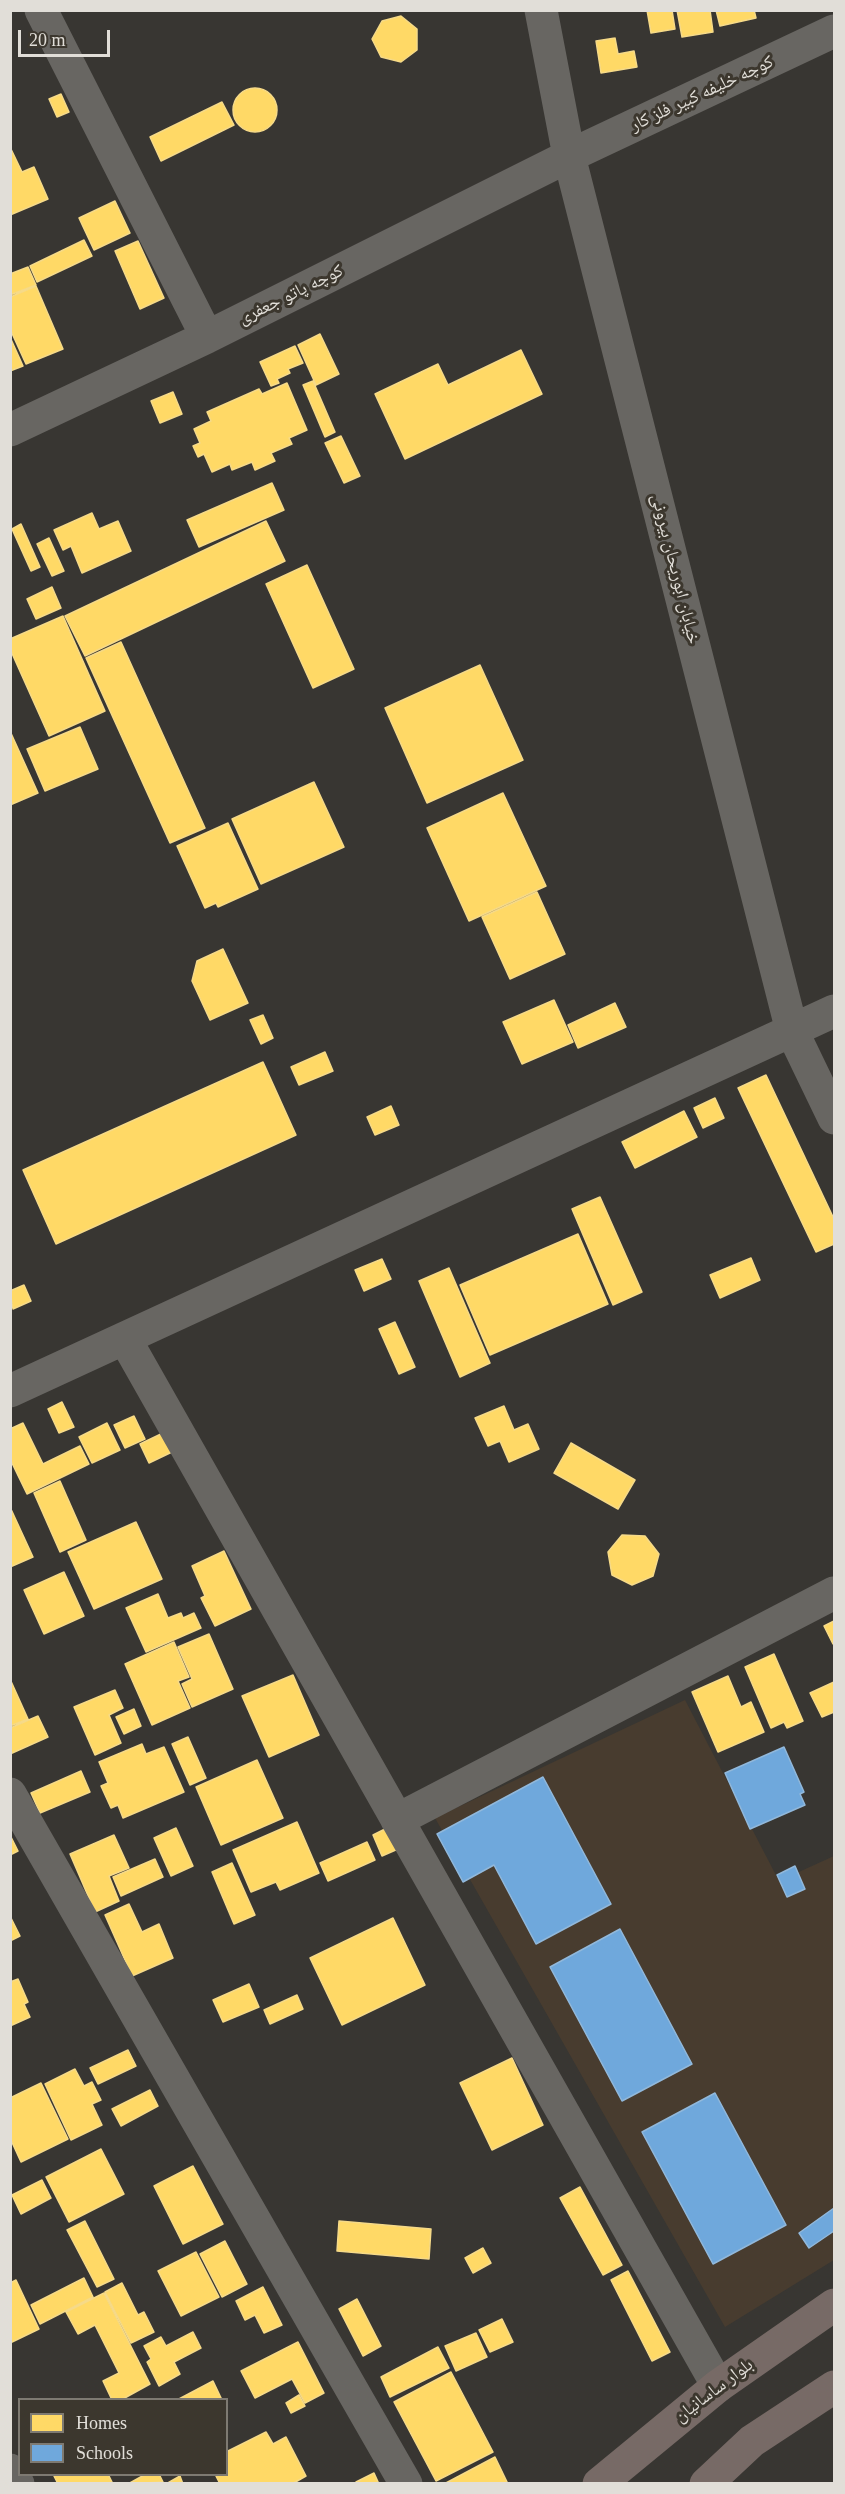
<!DOCTYPE html>
<html>
<head>
<meta charset="utf-8">
<style>
  body { margin:0 }
  #map { position:relative; width:845px; height:2494px; overflow:hidden; background:#383632; font-family:"Times New Roman",serif }
  canvas { display:block }
  .frame { position:absolute; inset:0; border:12px solid #e1ded8; pointer-events:none }
  .legend { position:absolute; left:18px; top:2398px; width:210px; height:78px; box-sizing:border-box; background:#3c372e; border:2px solid #7e7a72; margin:0; padding:8px 10px; list-style:none; font-size:18px; color:#e1ded8 }
  .legend li { display:flex; align-items:center; gap:12px; height:30px }
  .legend b { width:30px; border:2px solid #7e7a72 }
  .scale { position:absolute; left:18px; top:30px; width:92px; height:27px; box-sizing:border-box; border:3px solid #e1ded8; border-top:0; padding-left:8px; font-size:18px; line-height:21px; white-space:nowrap; color:#e1ded8; -webkit-text-stroke:4px #3c372e; paint-order:stroke }
</style>
</head>
<body>
<div id="map">
<canvas width="845" height="2494"></canvas>
<div class="frame"></div>
<ul class="legend">
<li><b style="height:16px;background:#ffd966"></b>Homes</li>
<li><b style="height:16px;background:#6fa8dc"></b>Schools</li>
</ul>
<div class="scale">20 m</div>
</div>
<script>
const g = document.querySelector('canvas').getContext('2d');
g.lineJoin = 'round';
function paint(path, color) {
  g.fillStyle = color;
  g.fill(path, 'evenodd');
}
function toPath(rows) {
  const path = new Path2D();
  for (const r of rows) {
    if (r.length === 3) {
      path.moveTo(r[0] + r[2], r[1]);
      path.arc(r[0], r[1], r[2], 0, 2 * Math.PI);
      continue;
    }
    path.moveTo(r[0], r[1]);
    for (let i = 2; i < r.length; i += 2) path.lineTo(r[i], r[i + 1]);
  }
  return path;
}
function trace(path, color, width, dash) {
  g.strokeStyle = color;
  g.lineWidth = width;
  g.lineCap = dash ? 'butt' : 'round';
  g.setLineDash(dash || []);
  g.stroke(path);
}
function label(font, color, halo, rows, align = 'center') {
  g.font = font + ' "Times New Roman","Noto Naskh Arabic",serif';
  g.lineWidth = 6;
  g.setLineDash([]);
  g.textBaseline = 'middle';
  g.strokeStyle = halo;
  g.fillStyle = color;
  for (const [text, x, y, turn = 0] of rows) {
    g.save();
    g.translate(x, y);
    g.rotate((+turn || 0) * Math.PI / 180);
    g.textAlign = isNaN(turn) ? turn : align;
    if (halo) g.strokeText(text, 0, 0);
    g.fillText(text, 0, 0);
    g.restore();
  }
}
const education = toPath([
  [685,1700,779,1881,834,1856,834,2260,725,2327,435,1818]
]);
const homes = toPath([
  [647,10,672,10,675,29,651,33,647,10],
  [677,10,710,10,713,32,682,37,677,10],
  [716,10,754,10,756,18,720,26,716,10],
  [401,16,417,29,417,50,401,62,381,57,372,39,382,21,401,16],
  [615,38,618,54,634,51,637,67,601,73,596,41,615,38],
  [255,110,22],
  [61,94,69,112,57,117,49,99,61,94],
  [222,102,234,125,161,161,150,137,222,102],
  [10,147,22,172,34,167,48,199,10,215,10,147],
  [115,201,130,233,94,250,79,218,115,201],
  [84,240,92,256,37,282,30,266,84,240],
  [138,241,164,298,140,309,115,251,138,241],
  [28,267,36,285,10,295,10,274,28,267],
  [36,286,63,349,26,364,10,329,10,297,36,286],
  [320,334,339,374,316,385,298,345,320,334],
  [10,337,23,366,10,371,10,337],
  [295,346,303,363,288,369,290,373,277,379,279,383,271,386,260,362,295,346],
  [521,350,542,394,405,459,375,394,438,364,448,385,521,350],
  [313,381,335,432,325,437,303,385,313,381],
  [287,383,307,430,289,438,292,444,271,453,275,461,255,470,252,462,232,470,230,464,212,472,204,454,198,457,193,446,200,443,194,429,211,421,207,412,259,389,262,394,287,383],
  [173,392,182,414,160,423,151,401,173,392],
  [341,436,360,476,344,483,325,443,341,436],
  [272,483,284,510,199,547,187,520,272,483],
  [92,513,99,529,118,521,131,551,82,573,71,546,63,550,54,530,92,513],
  [266,521,285,561,85,656,65,616,266,521],
  [21,524,40,567,31,571,12,529,21,524],
  [49,538,64,571,52,576,37,544,49,538],
  [307,565,354,669,313,688,266,584,307,565],
  [52,587,61,608,36,619,27,599,52,587],
  [63,616,105,711,49,736,10,649,10,639,63,616],
  [121,642,205,828,170,843,86,658,121,642],
  [480,665,523,760,427,803,385,708,480,665],
  [80,727,98,769,45,791,27,749,80,727],
  [10,731,38,793,10,805,10,731],
  [314,782,344,847,261,884,232,819,314,782],
  [503,793,546,886,469,921,427,828,503,793],
  [228,823,258,889,218,907,216,903,205,908,177,846,228,823],
  [537,892,565,954,510,979,482,917,537,892],
  [223,949,248,1003,210,1020,192,981,197,961,223,949],
  [554,1000,573,1042,522,1064,503,1022,554,1000],
  [615,1003,626,1027,578,1048,568,1025,615,1003],
  [263,1015,273,1038,261,1044,250,1020,263,1015],
  [325,1052,333,1071,299,1085,291,1067,325,1052],
  [263,1062,296,1135,56,1244,23,1170,263,1062],
  [766,1075,834,1219,834,1244,816,1252,738,1088,766,1075],
  [715,1098,724,1118,703,1128,694,1108,715,1098],
  [391,1106,399,1125,375,1135,367,1117,391,1106],
  [684,1111,697,1137,635,1168,622,1142,684,1111],
  [600,1197,642,1292,613,1305,572,1209,600,1197],
  [578,1234,608,1304,490,1355,460,1285,578,1234],
  [751,1258,760,1280,720,1298,710,1275,751,1258],
  [382,1259,391,1279,364,1291,355,1270,382,1259],
  [449,1268,490,1363,460,1377,419,1281,449,1268],
  [24,1285,31,1301,13,1309,10,1291,24,1285],
  [395,1322,415,1367,399,1374,379,1329,395,1322],
  [62,1402,74,1427,59,1433,48,1409,62,1402],
  [504,1406,514,1430,528,1424,539,1449,509,1462,500,1441,488,1446,475,1418,504,1406],
  [134,1416,145,1439,125,1448,114,1425,134,1416],
  [23,1423,43,1464,80,1446,89,1464,27,1494,10,1459,10,1429,23,1423],
  [107,1423,120,1450,92,1463,79,1437,107,1423],
  [163,1433,172,1452,149,1463,140,1444,163,1433],
  [571,1443,635,1480,618,1509,554,1473,571,1443],
  [60,1481,86,1540,60,1552,34,1493,60,1481],
  [10,1507,33,1557,10,1567,10,1507],
  [136,1522,162,1579,94,1609,68,1552,136,1522],
  [622,1535,645,1536,659,1554,653,1576,632,1585,612,1575,608,1552,622,1535],
  [224,1551,251,1609,215,1626,201,1598,205,1596,192,1566,224,1551],
  [64,1572,84,1616,44,1634,24,1590,64,1572],
  [158,1594,168,1618,181,1613,183,1618,194,1613,201,1628,146,1652,126,1608,158,1594],
  [834,1621,834,1644,833,1644,824,1626,834,1621],
  [209,1634,233,1689,192,1707,182,1684,192,1679,178,1647,209,1634],
  [174,1642,189,1677,178,1681,190,1708,152,1725,125,1664,174,1642],
  [774,1654,803,1721,787,1728,784,1722,771,1728,745,1667,774,1654],
  [293,1675,319,1735,269,1757,242,1696,293,1675],
  [728,1676,741,1707,751,1702,764,1732,718,1752,692,1692,728,1676],
  [10,1679,28,1719,10,1726,10,1679],
  [834,1682,834,1712,822,1717,810,1693,834,1682],
  [115,1690,123,1708,109,1715,121,1743,95,1755,74,1707,115,1690],
  [134,1709,141,1726,124,1734,116,1717,134,1709],
  [38,1716,48,1737,10,1754,10,1728,38,1716],
  [188,1737,206,1778,190,1785,172,1744,188,1737],
  [142,1744,146,1754,164,1747,184,1792,123,1818,118,1805,111,1808,101,1786,108,1783,99,1762,142,1744],
  [257,1760,283,1818,221,1845,196,1787,257,1760],
  [81,1771,90,1792,40,1813,31,1793,81,1771],
  [297,1822,319,1873,280,1890,276,1882,251,1892,233,1850,297,1822],
  [389,1827,398,1849,382,1856,373,1835,389,1827],
  [176,1828,193,1866,171,1876,154,1838,176,1828],
  [10,1835,18,1851,10,1855,10,1835],
  [114,1835,129,1868,109,1876,119,1901,95,1912,70,1854,114,1835],
  [367,1842,375,1860,328,1881,320,1863,367,1842],
  [155,1859,163,1877,121,1896,113,1877,155,1859],
  [232,1863,255,1915,234,1924,212,1872,232,1863],
  [129,1904,142,1932,159,1924,173,1958,132,1976,105,1915,129,1904],
  [10,1916,20,1936,10,1941,10,1916],
  [393,1918,425,1985,342,2025,310,1958,393,1918],
  [18,1979,28,2002,24,2004,30,2017,10,2026,10,1982,18,1979],
  [249,1984,259,2007,223,2022,213,2000,249,1984],
  [297,1995,303,2009,270,2024,264,2010,297,1995],
  [128,2050,136,2066,98,2084,90,2068,128,2050],
  [512,2058,543,2125,492,2150,460,2083,512,2058],
  [75,2069,84,2086,92,2082,101,2100,92,2104,102,2125,71,2140,45,2084,75,2069],
  [41,2083,68,2139,21,2162,10,2138,10,2098,41,2083],
  [150,2090,158,2106,121,2126,112,2109,150,2090],
  [101,2149,124,2194,69,2222,46,2177,101,2149],
  [193,2166,223,2224,183,2244,154,2186,193,2166],
  [42,2180,51,2198,21,2214,12,2195,42,2180],
  [580,2187,622,2265,603,2275,560,2198,580,2187],
  [85,2221,114,2279,97,2287,67,2230,85,2221],
  [339,2221,431,2229,429,2259,337,2251,339,2221],
  [225,2241,247,2284,222,2297,200,2254,225,2241],
  [483,2248,491,2263,473,2273,465,2258,483,2248],
  [196,2252,219,2297,181,2316,158,2271,196,2252],
  [628,2271,670,2352,652,2361,611,2280,628,2271],
  [84,2278,93,2297,40,2324,31,2305,84,2278],
  [16,2280,39,2329,10,2343,10,2283,16,2280],
  [122,2283,138,2315,144,2312,154,2332,131,2343,105,2292,122,2283],
  [263,2287,282,2325,264,2333,255,2315,245,2320,236,2301,263,2287],
  [104,2293,150,2384,121,2400,112,2400,103,2381,119,2373,95,2325,78,2334,66,2312,104,2293],
  [357,2299,381,2346,363,2356,339,2309,357,2299],
  [502,2319,513,2342,490,2352,479,2330,502,2319],
  [193,2332,201,2348,174,2362,180,2374,159,2386,147,2362,151,2359,144,2346,161,2337,166,2346,193,2332],
  [476,2333,487,2357,456,2371,445,2346,476,2333],
  [298,2342,324,2393,305,2403,292,2379,255,2398,241,2371,298,2342],
  [438,2347,449,2368,390,2397,381,2377,438,2347],
  [451,2372,493,2452,436,2481,394,2402,451,2372],
  [213,2381,222,2400,177,2400,213,2381],
  [299,2395,305,2406,291,2413,286,2403,299,2395],
  [266,2432,273,2444,286,2437,306,2476,292,2484,220,2484,215,2474,226,2474,226,2452,266,2432],
  [495,2457,508,2484,444,2484,495,2457],
  [374,2473,379,2484,357,2484,356,2482,374,2473],
  [53,2474,108,2474,113,2484,58,2484,53,2474],
  [146,2474,159,2474,163,2482,128,2484,146,2474],
  [180,2476,183,2484,166,2484,180,2476]
]);
const schools = toPath([
  [784,1747,804,1792,800,1794,805,1805,750,1829,725,1773,784,1747],
  [543,1777,611,1904,536,1944,494,1865,463,1882,437,1834,543,1777],
  [795,1866,805,1889,787,1897,777,1875,795,1866],
  [620,1929,692,2064,622,2101,550,1967,620,1929],
  [715,2093,786,2225,713,2264,642,2132,715,2093],
  [834,2208,834,2231,809,2248,799,2233,834,2208]
]);
const minor = toPath([
  [41,10,207,337],
  [541,10,569,156,792,1031,834,1118],
  [10,430,207,337,569,156,834,31],
  [125,1339,718,2386],
  [10,1391,834,1011],
  [10,1794,406,2484],
  [397,1820,834,1593],
  [10,2470,18,2484]
]);
const highway = toPath([
  [599,2484,718,2386,834,2305],
  [706,2484,752,2441,834,2387]
]);
const streetNames = [
  ["کوچه خلیفه کبیر فلز کار",702,94,-25],
  ["کوچه پاتو جعفری",291,295,-26],
  ["خیابان ابوریحان بیرونی",675,569,76],
  ["بلوار ساسانیان",714,2391,-37]
];
paint(education, '#483c2f');
paint(homes, '#ffd966');
trace(homes, '#f6da88', 1.5);
paint(schools, '#6fa8dc');
trace(schools, '#91b8db', 1.5);
trace(minor, '#686662', 33);
trace(highway, '#776a66', 33);
label('18px', '#e1ded8', '#3c372e', streetNames);
</script>
</body>
</html>
